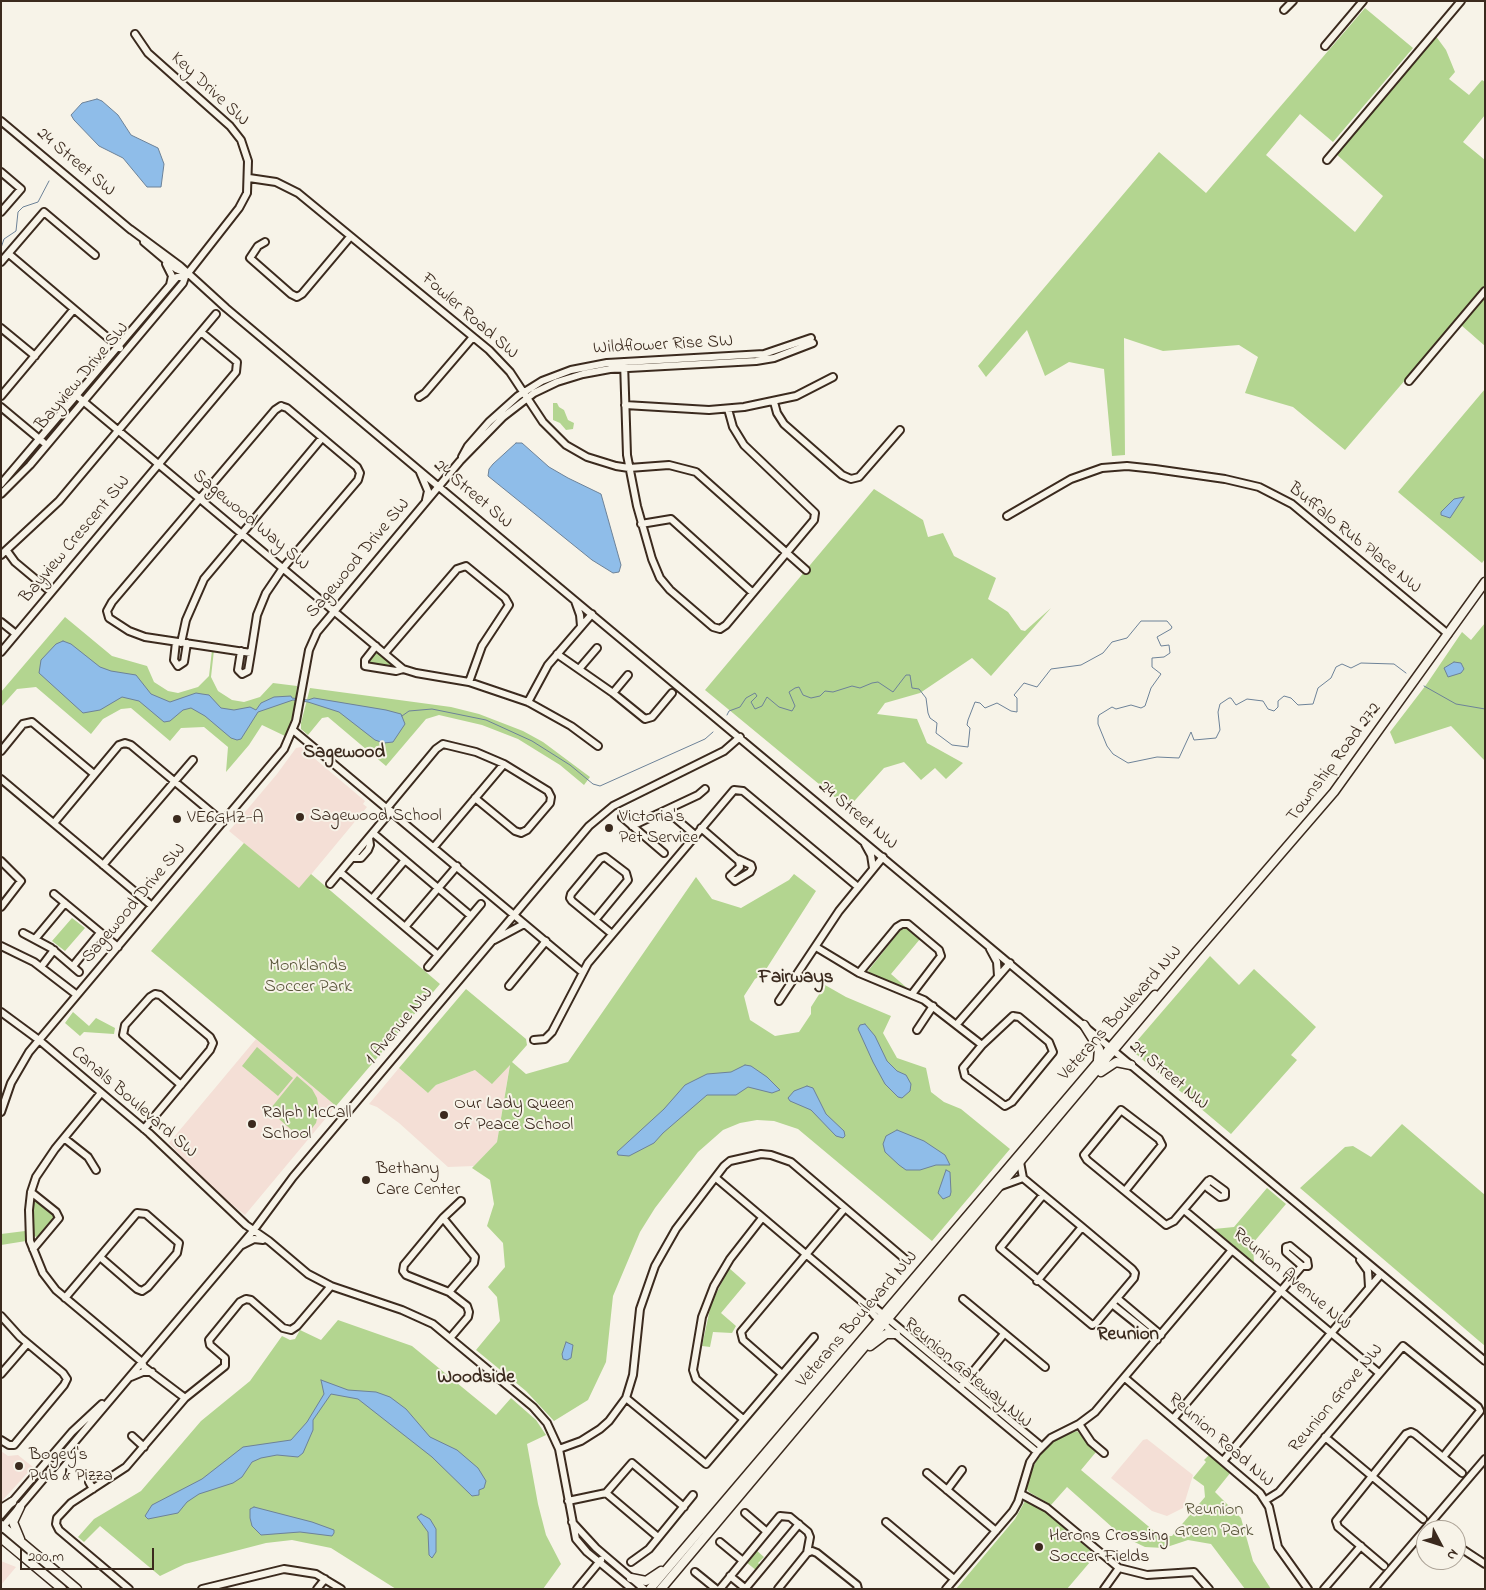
<!DOCTYPE html>
<html>
<head>
<meta charset="utf-8">
<style>
  body { margin:0 }
  #map { position:relative; width:1486px; height:1590px; overflow:hidden; background:#f7f3e8; font-family:"Indie Flower",sans-serif }
  canvas { display:block }
  .frame { position:absolute; inset:0; border:2px solid #3b2a1e; pointer-events:none }
  .north { position:absolute; left:1416px; top:1520px; width:50px; height:50px; box-sizing:border-box; background:#f7f3e8; border:1px solid #aca397; border-radius:50%; rotate:130deg; font-size:14px; font-weight:700; line-height:20px; text-align:center; color:#3b2a1e }
  .north::after { content:''; display:block; margin:auto; width:18px; height:22px; background:#3b2a1e; clip-path:polygon(50% 0,100% 100%,50% 72%,0 100%) }
  .scale { position:absolute; left:20px; top:1548px; width:134px; height:22px; box-sizing:border-box; border:2px solid #3b2a1e; border-top:0; padding-left:6px; font-size:15px; line-height:18px; white-space:nowrap; color:#3b2a1e; -webkit-text-stroke:4px #f7f3e8; paint-order:stroke }
</style>
</head>
<body>
<div id="map">
<canvas width="1486" height="1590"></canvas>
<div class="frame"></div>
<div class="north">N</div>
<div class="scale">200 m</div>
</div>
<script>
const g = document.querySelector('canvas').getContext('2d');
g.lineJoin = 'round';
function paint(path, color) {
  g.fillStyle = color;
  g.fill(path, 'evenodd');
}
function toPath(rows) {
  const path = new Path2D();
  for (const r of rows) {
    path.moveTo(r[0], r[1]);
    for (let i = 2; i < r.length; i += 2) path.lineTo(r[i], r[i + 1]);
  }
  return path;
}
function trace(path, color, width, dash) {
  g.strokeStyle = color;
  g.lineWidth = width;
  g.lineCap = dash ? 'butt' : 'round';
  g.setLineDash(dash || []);
  g.stroke(path);
}
function label(font, color, halo, rows, align = 'center') {
  g.font = font + ' "Indie Flower",sans-serif';
  g.lineWidth = 4;
  g.setLineDash([]);
  g.textBaseline = 'middle';
  g.strokeStyle = halo;
  g.fillStyle = color;
  for (const [text, x, y, turn = 0] of rows) {
    g.save();
    g.translate(x, y);
    g.rotate((+turn || 0) * Math.PI / 180);
    g.textAlign = isNaN(turn) ? turn : align;
    if (halo) g.strokeText(text, 0, 0);
    g.fillText(text, 0, 0);
    g.restore();
  }
}
const built = toPath([
  [301,747,365,801,363,804,367,807,299,889,229,831,277,774,296,748],
  [256,1039,336,1106,245,1215,207,1184,169,1143],
  [510,1064,497,1142,474,1166,448,1167,399,1123,377,1107,369,1104,399,1068,428,1093,436,1085,475,1070],
  [1147,1439,1193,1475,1183,1508,1167,1516,1152,1511,1111,1478,1143,1440],
  [1,1451,8,1456,18,1455,33,1467,1,1502],
  [1,1561,16,1567,1,1585]
]);
const green = toPath([
  [1365,8,1413,48,1333,142,1300,114,1266,155,1355,232,1383,196,1335,153,1435,35,1446,50,1455,72,1449,79,1469,95,1482,80,1485,82,1485,115,1463,142,1485,160,1485,287,1345,450,1293,407,1245,393,1258,357,1239,345,1163,351,1124,338,1125,455,1112,456,1104,369,1069,362,1045,376,1027,330,986,377,978,366,1159,152,1206,193],
  [1483,298,1485,300,1485,346,1461,325],
  [1485,389,1485,559,1482,563,1398,492],
  [553,403,557,403,559,407,564,410,568,420,574,423,573,429,566,430,560,423,553,420],
  [874,489,923,520,928,537,943,533,954,556,996,578,988,599,1008,612,1021,630,1025,631,1051,608,991,676,972,658,920,693,885,703,877,714,917,719,927,743,963,763,946,779,935,768,921,780,904,762,884,768,848,808,705,690],
  [65,617,112,656,147,666,154,682,168,691,178,693,198,687,209,676,212,650,214,650,211,677,218,691,232,700,244,702,260,697,273,683,297,686,295,709,289,728,285,736,262,725,249,745,226,772,228,747,204,727,181,728,170,741,131,708,121,709,103,719,91,734,36,687,17,689,1,707,1,692],
  [1485,623,1485,761,1451,726,1395,744,1390,732,1426,685,1462,632,1471,640],
  [378,653,393,664,393,667,370,664,369,659,373,654],
  [310,688,451,707,479,714,523,731,543,742,590,777,584,785,560,765,518,739,482,725,439,715,426,719,386,766,328,717,322,718,308,735,301,729,301,723],
  [244,843,299,888,311,874,440,984,336,1106,151,951],
  [794,874,816,891,763,974,755,979,744,996,750,1020,775,1036,799,1032,811,1014,811,1007,825,985,846,997,891,1016,883,1033,897,1058,926,1068,931,1092,944,1102,961,1109,1010,1149,932,1241,798,1129,774,1121,757,1120,740,1123,723,1130,698,1152,655,1208,640,1232,613,1296,606,1362,588,1400,554,1421,526,1391,476,1350,500,1321,497,1297,488,1287,505,1267,503,1243,487,1226,494,1204,490,1180,472,1168,497,1142,510,1065,492,1084,475,1070,436,1085,428,1093,399,1068,466,989,526,1039,527,1045,512,1062,526,1074,568,1062,696,877,712,899,741,908,789,880],
  [72,918,85,928,65,951,52,941],
  [902,928,906,928,920,939,891,974,907,988,871,974,868,971],
  [1210,956,1239,985,1254,969,1316,1027,1291,1055,1297,1060,1231,1134,1130,1049],
  [73,1012,89,1026,96,1018,115,1028,114,1034,84,1032,80,1036,65,1023],
  [257,1047,293,1078,278,1096,242,1066],
  [297,1076,312,1089,317,1098,319,1110,316,1123,303,1140,271,1112,271,1108],
  [1402,1124,1485,1195,1485,1346,1300,1188,1345,1147,1353,1146,1371,1157],
  [1267,1188,1286,1204,1253,1243,1254,1263,1214,1229,1234,1227],
  [38,1201,53,1213,55,1218,40,1236,36,1237,32,1234,31,1227,33,1203],
  [25,1231,26,1241,1,1245,1,1234],
  [729,1268,746,1283,721,1313,736,1326,732,1333,713,1332,710,1347,702,1346,711,1304],
  [338,1320,412,1346,496,1415,511,1398,536,1420,546,1435,527,1444,538,1504,546,1535,561,1564,543,1589,396,1589,331,1548,292,1540,266,1543,185,1564,160,1576,100,1526,84,1542,78,1537,94,1519,141,1491,201,1421,250,1381,282,1336,290,1340,295,1339,300,1330,321,1340],
  [1077,1431,1096,1452,1081,1470,1160,1536,1172,1536,1205,1497,1204,1486,1193,1478,1206,1462,1204,1460,1210,1454,1231,1472,1215,1492,1241,1518,1253,1561,1271,1589,1245,1589,1211,1544,1188,1540,1164,1548,1145,1547,1122,1536,1067,1487,1051,1505,1029,1492,1026,1488,1029,1475,1040,1454,1059,1437],
  [1025,1501,1029,1501,1043,1509,1096,1555,1067,1589,956,1589,1015,1519],
  [756,1550,764,1557,758,1563,761,1566,757,1571,746,1562]
]);
const water = toPath([
  [97,99,102,101,118,115,131,135,158,148,164,164,161,187,147,187,123,158,99,146,74,120,71,115,82,103,97,99],
  [516,443,522,443,549,467,568,478,601,494,621,565,619,572,613,573,592,560,488,476,489,469,493,464,516,443],
  [1464,497,1450,518,1441,515,1441,512,1454,499,1464,497],
  [63,641,71,644,100,667,111,671,136,675,151,694,170,702,196,693,202,694,209,695,221,708,234,710,250,707,256,710,261,703,274,697,291,696,292,698,308,700,314,698,386,710,401,714,405,724,393,742,384,743,375,740,339,712,308,702,293,700,258,712,241,739,237,740,231,738,205,716,191,708,183,710,170,721,164,722,139,701,122,697,100,710,83,713,39,673,41,660,56,644,63,641],
  [1454,662,1461,663,1464,669,1461,673,1448,677,1444,668,1454,662],
  [865,1024,875,1036,887,1061,897,1071,906,1075,911,1084,910,1091,902,1098,898,1097,885,1084,873,1062,858,1029,860,1025,865,1024],
  [745,1065,751,1066,767,1077,780,1090,772,1093,748,1087,736,1095,707,1095,663,1133,654,1143,629,1156,618,1155,617,1152,664,1109,685,1085,707,1074,731,1072,745,1065],
  [807,1086,813,1088,826,1114,844,1131,845,1136,843,1138,836,1136,811,1110,790,1101,788,1098,794,1091,807,1086],
  [897,1130,924,1141,945,1155,950,1165,936,1165,920,1170,906,1170,899,1165,885,1152,883,1144,886,1136,897,1130],
  [946,1170,950,1172,951,1192,950,1196,943,1199,938,1193,946,1170],
  [566,1342,573,1345,571,1358,567,1360,563,1359,562,1354,566,1342],
  [321,1380,348,1390,376,1392,390,1397,406,1409,430,1437,457,1450,478,1468,486,1481,484,1488,479,1490,479,1495,472,1496,432,1457,358,1399,331,1394,313,1420,313,1430,303,1453,298,1457,277,1455,261,1458,252,1462,242,1477,233,1483,199,1494,187,1502,178,1513,148,1519,145,1516,152,1505,202,1479,243,1447,291,1440,307,1422,324,1394,321,1380],
  [254,1507,312,1522,334,1530,334,1533,332,1536,300,1532,261,1535,252,1526,250,1518,250,1509,254,1507],
  [421,1514,430,1519,436,1529,436,1552,432,1558,429,1555,428,1532,417,1517,421,1514]
]);
const stream = toPath([
  [1,248,4,239,16,231,18,212,23,207,38,202,49,181],
  [1424,686,1456,704,1485,709],
  [727,715,729,711,740,707,746,698,755,693,757,696,751,702,755,709,762,706,767,697,779,707,792,711,795,706,789,692,795,688,799,687,803,695,811,698,820,696,825,691,833,692,852,686,860,688,872,683,878,682,893,692,906,675,910,675,912,688,919,689,926,698,928,713,930,718,937,723,936,733,952,745,968,747,970,728,967,725,968,720,975,702,980,703,985,708,997,703,1011,711,1017,712,1017,698,1014,695,1024,683,1037,687,1051,669,1081,665,1103,653,1112,642,1127,638,1141,621,1167,621,1172,627,1171,629,1157,637,1161,646,1169,645,1170,653,1164,657,1152,658,1152,667,1161,674,1151,688,1145,706,1141,708,1131,705,1116,709,1112,707,1099,715,1098,718,1098,724,1107,746,1113,754,1128,763,1157,757,1179,758,1191,732,1194,740,1216,738,1220,730,1218,712,1220,704,1229,698,1231,698,1236,705,1247,699,1263,701,1268,709,1274,711,1278,707,1278,701,1284,696,1291,698,1298,705,1313,704,1318,688,1331,678,1336,667,1342,664,1351,668,1361,663,1394,664,1406,673],
  [402,716,409,711,432,709,486,720,532,741,570,765,593,784,600,786,705,739,713,732]
]);
const minor = toPath([
  [1284,10,1293,1],
  [1325,46,1363,1],
  [1,121,131,230],
  [1327,160,1461,1],
  [1,172,21,189,1,212],
  [249,178,276,182,298,193,489,350,510,372,543,422,566,445,587,457,616,466,629,468,669,465,696,472,806,570],
  [130,229,180,266,226,308,439,487,1485,1361],
  [144,242,176,269,183,272],
  [265,242,258,246,250,258,291,294,297,297,302,294,350,237],
  [9,254,120,348],
  [1,262,44,212,95,255],
  [166,264,172,276,170,285],
  [1,328,35,356],
  [624,362,627,455,637,506,652,559,660,578,670,590,713,627,720,629,726,625,814,520,815,513,744,445,733,427,728,409],
  [1409,381,1485,291],
  [1,396,74,309],
  [77,396,403,669,416,673,469,682,528,702,571,726,598,746],
  [419,397,425,393,473,337],
  [774,402,777,413,784,424,842,475,851,479,859,477,900,430],
  [625,405,709,410,744,407,796,396,833,377],
  [281,406,287,408,357,467,360,473,358,480,283,568,266,593,257,615,251,653,145,637,129,631,109,618,107,611,112,602,275,410,281,406],
  [1,407,43,442],
  [462,457,468,446,489,422,518,396,542,381,571,370,607,363,764,354,811,338],
  [420,472,428,491,426,500],
  [1,484,177,277,185,277],
  [1,494,30,465,183,283,185,277,239,208,247,193,248,161,241,140,230,126,148,53,135,34],
  [1007,516,1071,479,1102,468,1127,466,1155,469,1225,479,1259,487,1292,504,1448,634],
  [641,524,671,519,753,593],
  [7,551,15,562,51,592],
  [1,555,59,501,216,314],
  [575,601,580,615,581,626],
  [1,622,16,634],
  [176,642,174,660,178,666,184,662,187,643],
  [181,643,186,620,204,579,322,438],
  [376,646,365,660,365,666,396,671,403,669],
  [241,651,238,670,242,674,248,671,251,653],
  [1,652,236,372,237,362,201,332],
  [385,653,457,569,466,566,505,598,509,605,482,646,469,682],
  [557,654,613,693,645,719,652,717,672,693],
  [579,669,597,648],
  [613,693,628,675],
  [528,702,548,665,592,614],
  [293,730,582,972],
  [1,751,23,724,32,722,94,774],
  [1,779,152,906],
  [387,808,436,749,443,744,476,752,504,764,548,791,551,797,550,803,527,830,521,833,515,831,475,798],
  [667,811,695,835],
  [622,817,664,853],
  [54,823,119,745,125,743,131,745,223,822],
  [632,826,698,795,705,789],
  [701,828,739,861,740,867,730,876,735,881,750,872,752,868,751,865,738,859],
  [373,833,471,916],
  [865,844,871,855,873,868],
  [434,847,504,764],
  [352,858,361,858,368,850,370,845,369,838],
  [1,861,21,881,1,907],
  [103,865,193,760],
  [340,872,438,955],
  [330,884,391,811],
  [54,894,118,947],
  [372,899,405,860],
  [595,920,628,880,626,873,605,857,600,859,571,894,570,898,572,901,612,934],
  [405,927,457,866],
  [23,933,51,948,79,972],
  [35,939,65,903],
  [494,940,524,924],
  [1,946,34,962,77,995],
  [816,947,859,973,924,1000,982,1045],
  [990,949,997,962,998,976],
  [73,966,100,933],
  [41,967,54,950],
  [428,967,481,904],
  [859,973,897,927,902,924,908,924,939,950,941,956,912,994],
  [509,986,546,941],
  [779,1001,839,911,883,857],
  [1,1012,39,1040,149,1133,246,1225,269,1241,308,1274,331,1286,402,1310,433,1324,533,1407,547,1423,559,1449,576,1539,587,1552,632,1589],
  [1013,1016,1019,1017,1049,1042,1053,1052,1012,1102,1005,1106,965,1076,963,1068,982,1045,1013,1016],
  [957,1024,1010,963],
  [917,1030,933,1006],
  [534,1040,545,1039,552,1032,588,963,734,790,743,791,858,887],
  [101,1093,55,1149,36,1177,31,1192,29,1210,30,1241,43,1273,56,1290,142,1362,144,1367,185,1398],
  [1,1112,11,1083,29,1052,284,749,296,721,309,650,317,632,460,461,503,417,534,393,557,382,583,374,610,369,756,361,774,358,813,343],
  [144,1129,210,1050,213,1043,210,1037,160,995,155,994,150,997,125,1025,123,1035,181,1085],
  [64,1138,88,1157,96,1170],
  [1020,1162,1023,1178,1082,1227,1132,1269,1135,1273,1134,1278,1096,1323,1092,1325,1000,1248,1043,1195],
  [716,1178,866,1305,874,1315,888,1328,1037,1452],
  [1210,1180,1225,1191,1225,1196,1220,1197,1208,1188,1206,1185,1210,1180],
  [1001,1186,1023,1178],
  [1125,1191,1162,1145,1159,1139,1121,1110,1084,1155,1087,1160,1166,1225,1174,1221,1208,1181],
  [31,1192,56,1212,59,1218,33,1249],
  [1184,1210,1379,1373],
  [443,1218,461,1201],
  [242,1245,254,1239,263,1240],
  [1290,1246,1307,1260,1308,1266,1302,1266,1286,1252,1286,1247,1290,1246],
  [1360,1260,1368,1271,1369,1287],
  [1037,1281,1082,1227],
  [449,1292,474,1263,475,1257,443,1218,404,1265,403,1271,406,1275,449,1292,467,1306,469,1312,468,1317,451,1337],
  [65,1298,137,1213,146,1214,179,1243,177,1253,148,1287,142,1291,137,1289,100,1257],
  [1117,1298,1161,1335],
  [963,1299,1045,1367],
  [1112,1304,1157,1340],
  [866,1305,874,1307,1041,1446],
  [1,1316,20,1337,63,1373,67,1379,64,1385,14,1445,9,1445,1,1440],
  [1,1374,27,1344],
  [782,1374,743,1340,741,1332,845,1208],
  [131,1377,143,1372,152,1372],
  [1125,1378,1260,1493,1269,1507,1278,1547,1308,1589],
  [962,1385,1004,1334],
  [626,1398,706,1464,814,1337],
  [743,1419,696,1379,693,1370,702,1317,714,1286,730,1259,762,1218],
  [1173,1419,1302,1266],
  [1079,1424,1091,1442,1104,1453],
  [132,1436,144,1447],
  [1325,1437,1423,1519],
  [559,1449,581,1441,600,1429,609,1421,626,1398,633,1375,640,1309,655,1266,676,1229,724,1166,730,1161,761,1154,771,1155,791,1162,905,1259],
  [1223,1461,1381,1274],
  [927,1473,996,1531],
  [89,1482,93,1489],
  [947,1490,962,1470],
  [606,1493,658,1537],
  [1021,1494,1047,1508,1119,1568,1147,1575,1194,1572,1209,1589],
  [1266,1500,1279,1492,1403,1346,1478,1407,1480,1411,1443,1457],
  [568,1501,606,1493,632,1463,684,1507],
  [745,1513,767,1532],
  [1,1515,72,1432,102,1404],
  [572,1522,596,1548,644,1589],
  [886,1522,954,1579],
  [1429,1524,1436,1530],
  [1,1529,253,1231,293,1177,589,826,613,806,724,751,740,737],
  [720,1542,743,1561],
  [1456,1545,1485,1564],
  [631,1562,649,1549,693,1495],
  [1384,1566,1338,1527,1336,1521,1406,1434,1411,1432,1415,1434,1462,1473],
  [695,1572,716,1589],
  [730,1576,746,1589],
  [129,1589,59,1530,56,1524,57,1518,71,1503,126,1467,185,1398,225,1366,225,1358,210,1345,209,1340,240,1302,246,1299,251,1300,283,1328,291,1330,297,1326,331,1286],
  [202,1589,284,1569,316,1574,341,1589],
  [317,1589,325,1579],
  [577,1589,601,1560],
  [720,1589,780,1516,790,1517,808,1532,810,1537,807,1553],
  [745,1589,799,1524],
  [778,1589,807,1553,812,1551,817,1553,857,1585,858,1589],
  [946,1589,1013,1511,1018,1502,1030,1462,1037,1452,1051,1438,1079,1424,1095,1412,1232,1250],
  [1104,1589,1119,1568],
  [1324,1589,1361,1546],
  [1374,1589,1485,1459]
]);
const major = toPath([
  [1084,1025,1099,1049,1098,1060],
  [1101,1072,1116,1062,1131,1065],
  [870,1346,886,1334,896,1334],
  [1,1509,12,1502],
  [1,1525,77,1589],
  [1,1538,62,1589],
  [20,1539,13,1522,20,1507],
  [631,1578,646,1581,661,1571],
  [650,1589,1155,995],
  [661,1589,1196,952,1334,792,1485,582]
]);
const markers = [
  [300,817,5,"#3b2a1e"],
  [177,819,5,"#3b2a1e"],
  [609,828,5,"#3b2a1e"],
  [444,1115,5,"#3b2a1e"],
  [252,1124,5,"#3b2a1e"],
  [366,1180,5,"#3b2a1e"],
  [19,1466,5,"#3b2a1e"],
  [1039,1547,5,"#3b2a1e"]
];
const streetNames = [
  ["Key Drive SW",209,90,43],
  ["24 Street SW",75,163,40],
  ["Fowler Road SW",469,317,41],
  ["Wildflower Rise SW",663,346,-3],
  ["Bayview Drive SW",83,377,-50],
  ["24 Street SW",472,495,40],
  ["Sagewood Way SW",250,521,40],
  ["Buffalo Rub Place NW",1354,539,39],
  ["Bayview Crescent SW",76,540,-50],
  ["Sagewood Drive SW",359,559,-50],
  ["Township Road 272",1335,763,-53],
  ["24 Street NW",857,816,40],
  ["Sagewood Drive SW",135,904,-50],
  ["Veterans Boulevard NW",1121,1014,-48],
  ["1 Avenue NW",400,1027,-50],
  ["24 Street NW",1168,1076,40],
  ["Canals Boulevard SW",133,1103,41],
  ["Reunion Avenue NW",1291,1280,40],
  ["Veterans Boulevard NW",858,1320,-49],
  ["Reunion Gateway NW",967,1374,40],
  ["Reunion Grove NW",1337,1399,-50],
  ["Reunion Road NW",1220,1441,41]
];
const poiNames = [
  ["Sagewood School",310,817],
  ["Victoria's",619,818],
  ["Pet Service",619,839],
  ["VE6GHZ-A",187,819],
  ["Our Lady Queen",454,1105],
  ["of Peace School",454,1126],
  ["Ralph McCall",262,1114],
  ["School",262,1135],
  ["Bethany",376,1170],
  ["Care Center",376,1191],
  ["Bogey's",29,1456],
  ["Pub & Pizza",29,1477],
  ["Herons Crossing",1049,1537],
  ["Soccer Fields",1049,1558]
];
const parkNames = [
  ["Monklands",308,967],
  ["Soccer Park",308,988],
  ["Reunion",1214,1511],
  ["Green Park",1214,1532]
];
const neighbourhoodNames = [
  ["Sagewood",344,754],
  ["Fairways",796,979],
  ["Reunion",1128,1336],
  ["Woodside",476,1379]
];
paint(built, '#f4dfd6');
paint(green, '#b3d590');
paint(water, '#8fbde9');
trace(water, '#6d8298', 1);
trace(stream, '#6d8298', 1);
trace(minor, '#3b2a1e', 10);
trace(major, '#3b2a1e', 11);
trace(minor, '#f7f3e8', 6);
trace(major, '#f7f3e8', 8);
for (const [x, y, r, color] of markers) {
  const dot = new Path2D();
  dot.arc(x, y, r, 0, 2 * Math.PI);
  g.fillStyle = color;
  g.fill(dot);
  trace(dot, '#f7f3e8', 2);
}
label('18px', '#3b2a1e', '#f7f3e8', streetNames);
label('18px', '#3b2a1e', '#f7f3e8', poiNames, 'left');
label('18px', '#59553a', '#f7f3e8', parkNames);
label('bold 19px', '#3b2a1e', '#f7f3e8', neighbourhoodNames);
</script>
</body>
</html>
